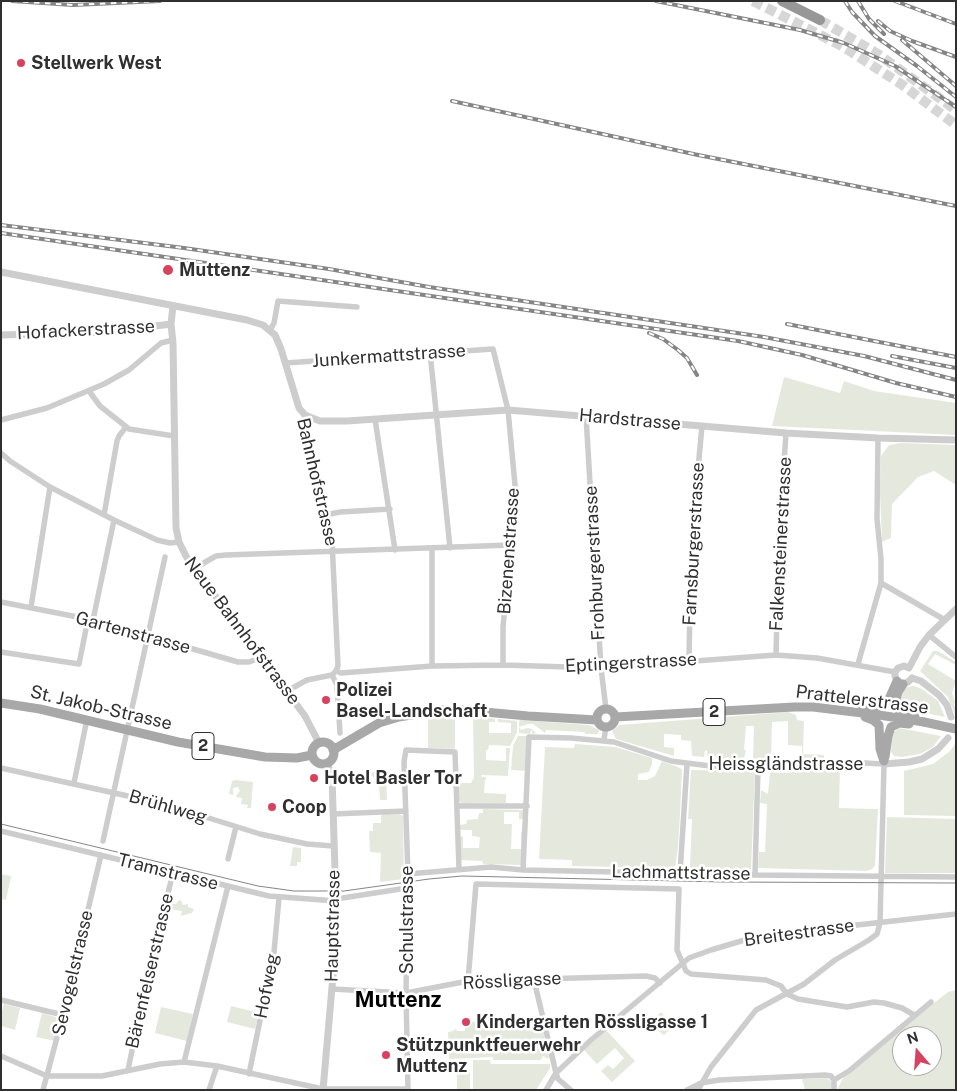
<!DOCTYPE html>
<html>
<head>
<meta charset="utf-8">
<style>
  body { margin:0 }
  #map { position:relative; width:957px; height:1091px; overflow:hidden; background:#fff; font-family:"Public Sans",sans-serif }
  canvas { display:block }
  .frame { position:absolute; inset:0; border:2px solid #303030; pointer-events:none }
  .north { position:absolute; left:892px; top:1026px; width:50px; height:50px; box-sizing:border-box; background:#fff; border:1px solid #acacac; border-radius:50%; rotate:342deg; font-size:14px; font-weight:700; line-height:20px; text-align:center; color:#303030 }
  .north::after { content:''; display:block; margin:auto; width:18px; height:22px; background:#d7425f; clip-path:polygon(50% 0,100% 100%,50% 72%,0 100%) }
</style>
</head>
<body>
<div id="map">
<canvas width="957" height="1091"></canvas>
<div class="frame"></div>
<div class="north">N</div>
</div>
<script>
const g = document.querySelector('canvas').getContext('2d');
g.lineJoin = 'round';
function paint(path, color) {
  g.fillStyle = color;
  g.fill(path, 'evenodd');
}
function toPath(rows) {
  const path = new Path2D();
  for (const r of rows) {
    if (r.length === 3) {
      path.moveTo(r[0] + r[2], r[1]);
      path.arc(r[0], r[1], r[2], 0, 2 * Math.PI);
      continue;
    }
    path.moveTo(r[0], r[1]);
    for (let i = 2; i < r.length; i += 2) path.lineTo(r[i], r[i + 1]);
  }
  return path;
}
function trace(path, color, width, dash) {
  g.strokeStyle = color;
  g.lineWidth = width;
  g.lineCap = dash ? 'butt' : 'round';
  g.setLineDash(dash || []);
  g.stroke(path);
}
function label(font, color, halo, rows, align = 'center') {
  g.font = font + ' "Public Sans",sans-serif';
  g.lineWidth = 5;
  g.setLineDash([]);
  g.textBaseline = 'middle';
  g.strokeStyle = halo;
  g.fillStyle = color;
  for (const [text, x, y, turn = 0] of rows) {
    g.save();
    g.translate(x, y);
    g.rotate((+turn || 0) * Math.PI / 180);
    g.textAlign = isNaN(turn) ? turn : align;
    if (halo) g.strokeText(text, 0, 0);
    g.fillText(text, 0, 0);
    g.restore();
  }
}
const green = toPath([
  [784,377,840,393,844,381,874,391,956,403,956,435,772,426],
  [901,443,956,445,956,485,934,471,918,477,892,504,891,538,882,542,880,493,881,456,889,445],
  [933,651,938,651,956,662,956,665,935,654,928,664,956,681,952,693,955,702,954,704,956,709,956,718,948,697,920,671],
  [914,686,922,689,938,701,945,717,903,708,901,700,903,691,907,687],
  [788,712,796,715,797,720,804,721,803,754,824,755,824,760,802,763,802,746,788,745,788,721,772,722,771,759,782,760,783,764,767,764,767,760,753,759,754,726,746,726,744,750,746,750,744,759,739,759,739,763,723,762,722,757,707,756,707,750,705,751,704,757,692,756,691,741,681,740,681,735,664,734,664,747,674,748,674,756,616,739,612,731,619,725],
  [455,715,455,749,428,748,428,717],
  [473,716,495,719,495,722,489,722,489,733,511,733,511,723,498,722,498,719,517,721,517,732,510,746,489,745,488,750,486,750,486,760,506,761,506,748,510,748,508,776,481,775,482,777,486,777,486,779,485,780,484,793,506,794,506,803,462,804,459,800,459,783,471,783,474,777],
  [520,720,589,725,599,730,598,734,586,734,584,732,546,730,545,733,533,724,528,724,519,727,521,730,527,728,532,729,536,733,532,734,532,731,531,730,530,734,519,733,519,722],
  [898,728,915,731,941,736,933,747,920,754,902,757,894,756,891,752,892,734],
  [518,736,528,736,527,771,511,770,513,746],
  [575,744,615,747,652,758,652,764,649,772,638,774,638,780,647,780,655,776,662,761,680,768,682,770,680,814,678,847,675,868,572,866,572,860,539,859,545,747,574,748],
  [955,744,956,816,904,815,904,771,933,764,950,751],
  [817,768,840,768,839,808,878,809,875,866,872,869,866,871,758,868,759,852,765,852,767,804,760,803,761,790,768,794,770,772,785,773],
  [691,770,755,771,751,870,690,868,692,819,688,819],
  [377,771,380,772,380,777,386,777,387,800,380,800,379,784,374,784,374,778,372,776,368,776,368,774],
  [236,780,253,782,251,808,247,808,248,805,241,804,242,798,236,797,237,794,240,791,238,787,233,788,233,795,229,794,232,781],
  [483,809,524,810,524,819,519,819,519,812,504,812,504,824,512,824,511,849,521,849,521,832,523,832,522,865,483,864,482,861,459,860,460,837,463,836,463,848,479,848,480,837,472,836,472,830,459,830,459,825,466,824,467,820,478,819,479,813,483,813],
  [383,814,399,814,403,816,404,879,380,882,381,853,370,852,369,831,373,831,373,823,381,823,381,816],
  [887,817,956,819,956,873,885,873],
  [293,847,301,848,301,862,297,862,297,866,290,866],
  [1,874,11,876,6,900,1,899],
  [181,900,183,905,188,904,188,907,194,909,192,913,181,916,182,911,168,909,167,905,169,903,176,904,178,901],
  [956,990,956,1090,837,1090,843,1078,931,1002,934,1003,948,992],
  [902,1036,932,1036,932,1066,902,1066],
  [4,1004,20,1008,15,1030,1,1026,1,1015],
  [231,1006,259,1013,255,1029,227,1022],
  [161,1007,193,1014,187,1041,155,1033],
  [661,1012,674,1025,664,1035,649,1024],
  [42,1013,59,1018,60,1021,55,1041,36,1037],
  [487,1021,487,1023,541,1022,549,1057,548,1059,543,1056,541,1060,493,1060,493,1057,449,1059,448,1032,453,1031,455,1029,458,1031,465,1031,466,1022],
  [606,1030,635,1061,612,1082,601,1071,608,1065,613,1069,624,1058,615,1048,597,1064,584,1050],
  [473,1060,490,1060,491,1064,550,1064,550,1068,536,1090,473,1090],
  [457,1072,470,1072,470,1090,457,1090],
  [826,1078,830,1080,832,1084,831,1090,805,1090,802,1079]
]);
const motorwayTunnel = toPath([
  [753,1,842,46,901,84,956,125],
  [820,20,878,54,956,110]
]);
const minor = toPath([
  [270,330,274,323,278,301,357,307],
  [430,352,450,548],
  [285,363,493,349,508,410,515,485,515,522,511,545,503,627,503,665],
  [89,391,100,406,129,429,174,436],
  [586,416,601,668,606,709],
  [375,419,395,550],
  [1,420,47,408,104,384,129,370,161,343,173,340],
  [1,453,10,461,50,487,114,520,157,540,170,543,179,542],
  [104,515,117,441,119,436,126,427],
  [325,515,340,512,390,509],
  [432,549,432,666],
  [195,568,216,556,226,555,511,545],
  [881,583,945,620],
  [1,602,93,620,238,662,249,662,263,657],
  [31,607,50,487],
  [93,620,114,520],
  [929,635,956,657],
  [1,652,79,664,88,619],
  [776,655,779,536,786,433],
  [689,661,691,545,702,426],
  [858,664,881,583,881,559,877,519,878,438],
  [336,671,341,673,432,666,503,665,601,668,776,655,817,658,895,672],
  [332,675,337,685,340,733],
  [287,691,307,680,332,675,336,671,338,666,332,541,302,429,305,415],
  [604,740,606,726],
  [1,768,164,804,260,834,307,844,333,846],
  [74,783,87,719],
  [457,806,527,806],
  [333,814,406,811],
  [1,831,269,896,336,901],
  [103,841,165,557],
  [228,859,236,827],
  [523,870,529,737,571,738,614,742,671,761,710,766,786,767,813,764,845,762,884,764,880,923,877,934,869,940,835,960,804,984,756,1010,711,1067,698,1090],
  [680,873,687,764],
  [408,874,491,867,523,870,755,875,956,877],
  [755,875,758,767],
  [336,899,407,888],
  [534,980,556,1073,558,1079,571,1090],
  [468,981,476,884,679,889,677,950,686,971,691,974,766,980,781,986,787,994,798,999,847,1007,874,1002,884,1003,902,1008,914,1015],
  [332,989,406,993,468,981,646,976,655,978,660,983],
  [1,1000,63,1015],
  [1,1056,47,1076,102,1076,160,1064,184,1062,217,1066,323,1089,408,1089],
  [184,1062,228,886],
  [128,1070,148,973,173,873],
  [249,1074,274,952,279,898],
  [834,1080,849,1071,931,1002],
  [43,1090,63,1015,101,855],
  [209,1090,217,1066],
  [408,1090,406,993,408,874,404,762,406,750,455,752,459,869],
  [546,1090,556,1073,591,1040,689,958,711,950,758,936,956,914],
  [687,1090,701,1083,719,1080,825,1075,831,1076,834,1080],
  [834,1090,834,1080]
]);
const tertiary = toPath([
  [1,272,247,320,263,325,275,335,281,349,299,408,305,415,320,421,347,421,508,410,786,433,878,438,956,440],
  [173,306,171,324,173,343,176,528,179,542,187,558,305,716,319,743],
  [1,335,109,332,171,324],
  [909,668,920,647,929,635,956,609],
  [909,668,904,666,898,668,895,672,895,676,897,681,903,684,908,682,912,678],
  [912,678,921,681,939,695,947,705,951,717],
  [884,764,909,762,922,759,938,749,948,738],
  [323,1090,333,976,336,901,332,777,327,763]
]);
const primary = toPath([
  [903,684,898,692,895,704,898,709,902,712,915,717],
  [1,703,40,709,178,742,265,757,297,758,312,755],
  [862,708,872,708,884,705,888,701,897,681],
  [606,718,9],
  [615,717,794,707,813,707,879,715,924,722],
  [865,717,873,720,879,725,880,749,884,761],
  [323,753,11],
  [333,750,379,723,399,717,441,710,463,710,528,716,597,720],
  [885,757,888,736,891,727,899,723,909,724]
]);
const motorway = toPath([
  [782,1,820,20]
]);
const tram = toPath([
  [1,824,258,886,294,891,344,891,429,879,462,876,723,882,956,883]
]);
const rail = toPath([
  [12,1,73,5,160,1],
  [656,1,800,30,844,43,895,66,956,107],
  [845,1,852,12,875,36,917,66,956,97],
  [858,1,869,19,884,34],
  [895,1,956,24],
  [878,21,890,31,912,41,956,57],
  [902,40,956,86],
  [452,101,698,155,956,206],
  [1,225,184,248,329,269,429,287,764,337,864,356,956,380],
  [1,233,738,341,802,355,896,383,956,397],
  [787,324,956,357],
  [649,333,663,339,678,350,687,358,697,375],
  [892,356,956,368]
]);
const primaryBridge = toPath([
  [924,722,956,729]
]);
const markers = [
  [21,63,5,"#d7425f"],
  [168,270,6,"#d7425f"],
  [326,700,5,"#d7425f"],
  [314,778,5,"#d7425f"],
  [272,807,5,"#d7425f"],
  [466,1022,5,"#d7425f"],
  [386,1055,5,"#d7425f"]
];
const shields = [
  [714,712,22],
  [203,746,22]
];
const shieldNames = [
  ["2",714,712],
  ["2",203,746]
];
const poiNames = [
  ["Stellwerk West",31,63],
  ["Muttenz",179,270],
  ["Polizei",336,690],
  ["Basel-Landschaft",336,711],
  ["Hotel Basler Tor",324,778],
  ["Coop",282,807],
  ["Kindergarten Rössligasse 1",476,1022],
  ["Stützpunktfeuerwehr",396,1045],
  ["Muttenz",396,1066]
];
const streetNames = [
  ["Hofackerstrasse",86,330,-3],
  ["Junkermattstrasse",389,356,-4],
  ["Hardstrasse",630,420,5],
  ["Bahnhofstrasse",317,482,77],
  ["Farnsburgerstrasse",694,544,-87],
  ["Falkensteinerstrasse",781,544,-87],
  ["Bizenenstrasse",509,551,-86],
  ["Frohburgerstrasse",595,563,-93],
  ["Neue Bahnhofstrasse",242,631,53],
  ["Gartenstrasse",133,633,15],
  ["Eptingerstrasse",631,663,-3],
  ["Prattelerstrasse",862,700,7],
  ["St. Jakob-Strasse",101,708,13],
  ["Heissgländstrasse",786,764],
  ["Brühlweg",168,807,16],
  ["Tramstrasse",168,872,14],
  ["Lachmattstrasse",681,873,1],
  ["Schulstrasse",407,920,-90],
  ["Hauptstrasse",333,926,-89],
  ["Breitestrasse",799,933,-8],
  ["Bärenfelserstrasse",150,971,-77],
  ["Sevogelstrasse",73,973,-77],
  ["Rössligasse",512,981,-3],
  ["Hofweg",267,986,-79]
];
const districtNames = [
  ["Muttenz",398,1000]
];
paint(green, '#e5e9dd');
trace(motorwayTunnel, '#d6d6d6', 10, [10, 5]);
trace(minor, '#cdcdcd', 5.5);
trace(tertiary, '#cdcdcd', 7);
trace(primary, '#a8a8a8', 9);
trace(motorway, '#979797', 10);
trace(tram, '#858585', 1);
trace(rail, '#858585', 4);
trace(rail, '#fff', 2, [5.5]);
trace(primaryBridge, '#a8a8a8', 9);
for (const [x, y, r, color] of markers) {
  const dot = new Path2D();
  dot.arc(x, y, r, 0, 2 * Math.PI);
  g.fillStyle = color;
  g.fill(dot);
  trace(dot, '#fff', 2);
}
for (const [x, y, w] of shields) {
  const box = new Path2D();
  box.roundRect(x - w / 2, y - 13.5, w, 27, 4);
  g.fillStyle = '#fff';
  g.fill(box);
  trace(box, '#303030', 1);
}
label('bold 16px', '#303030', null, shieldNames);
label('bold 18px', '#303030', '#fff', poiNames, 'left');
label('18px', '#303030', '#fff', streetNames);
label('bold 22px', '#000', '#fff', districtNames);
</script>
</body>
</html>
